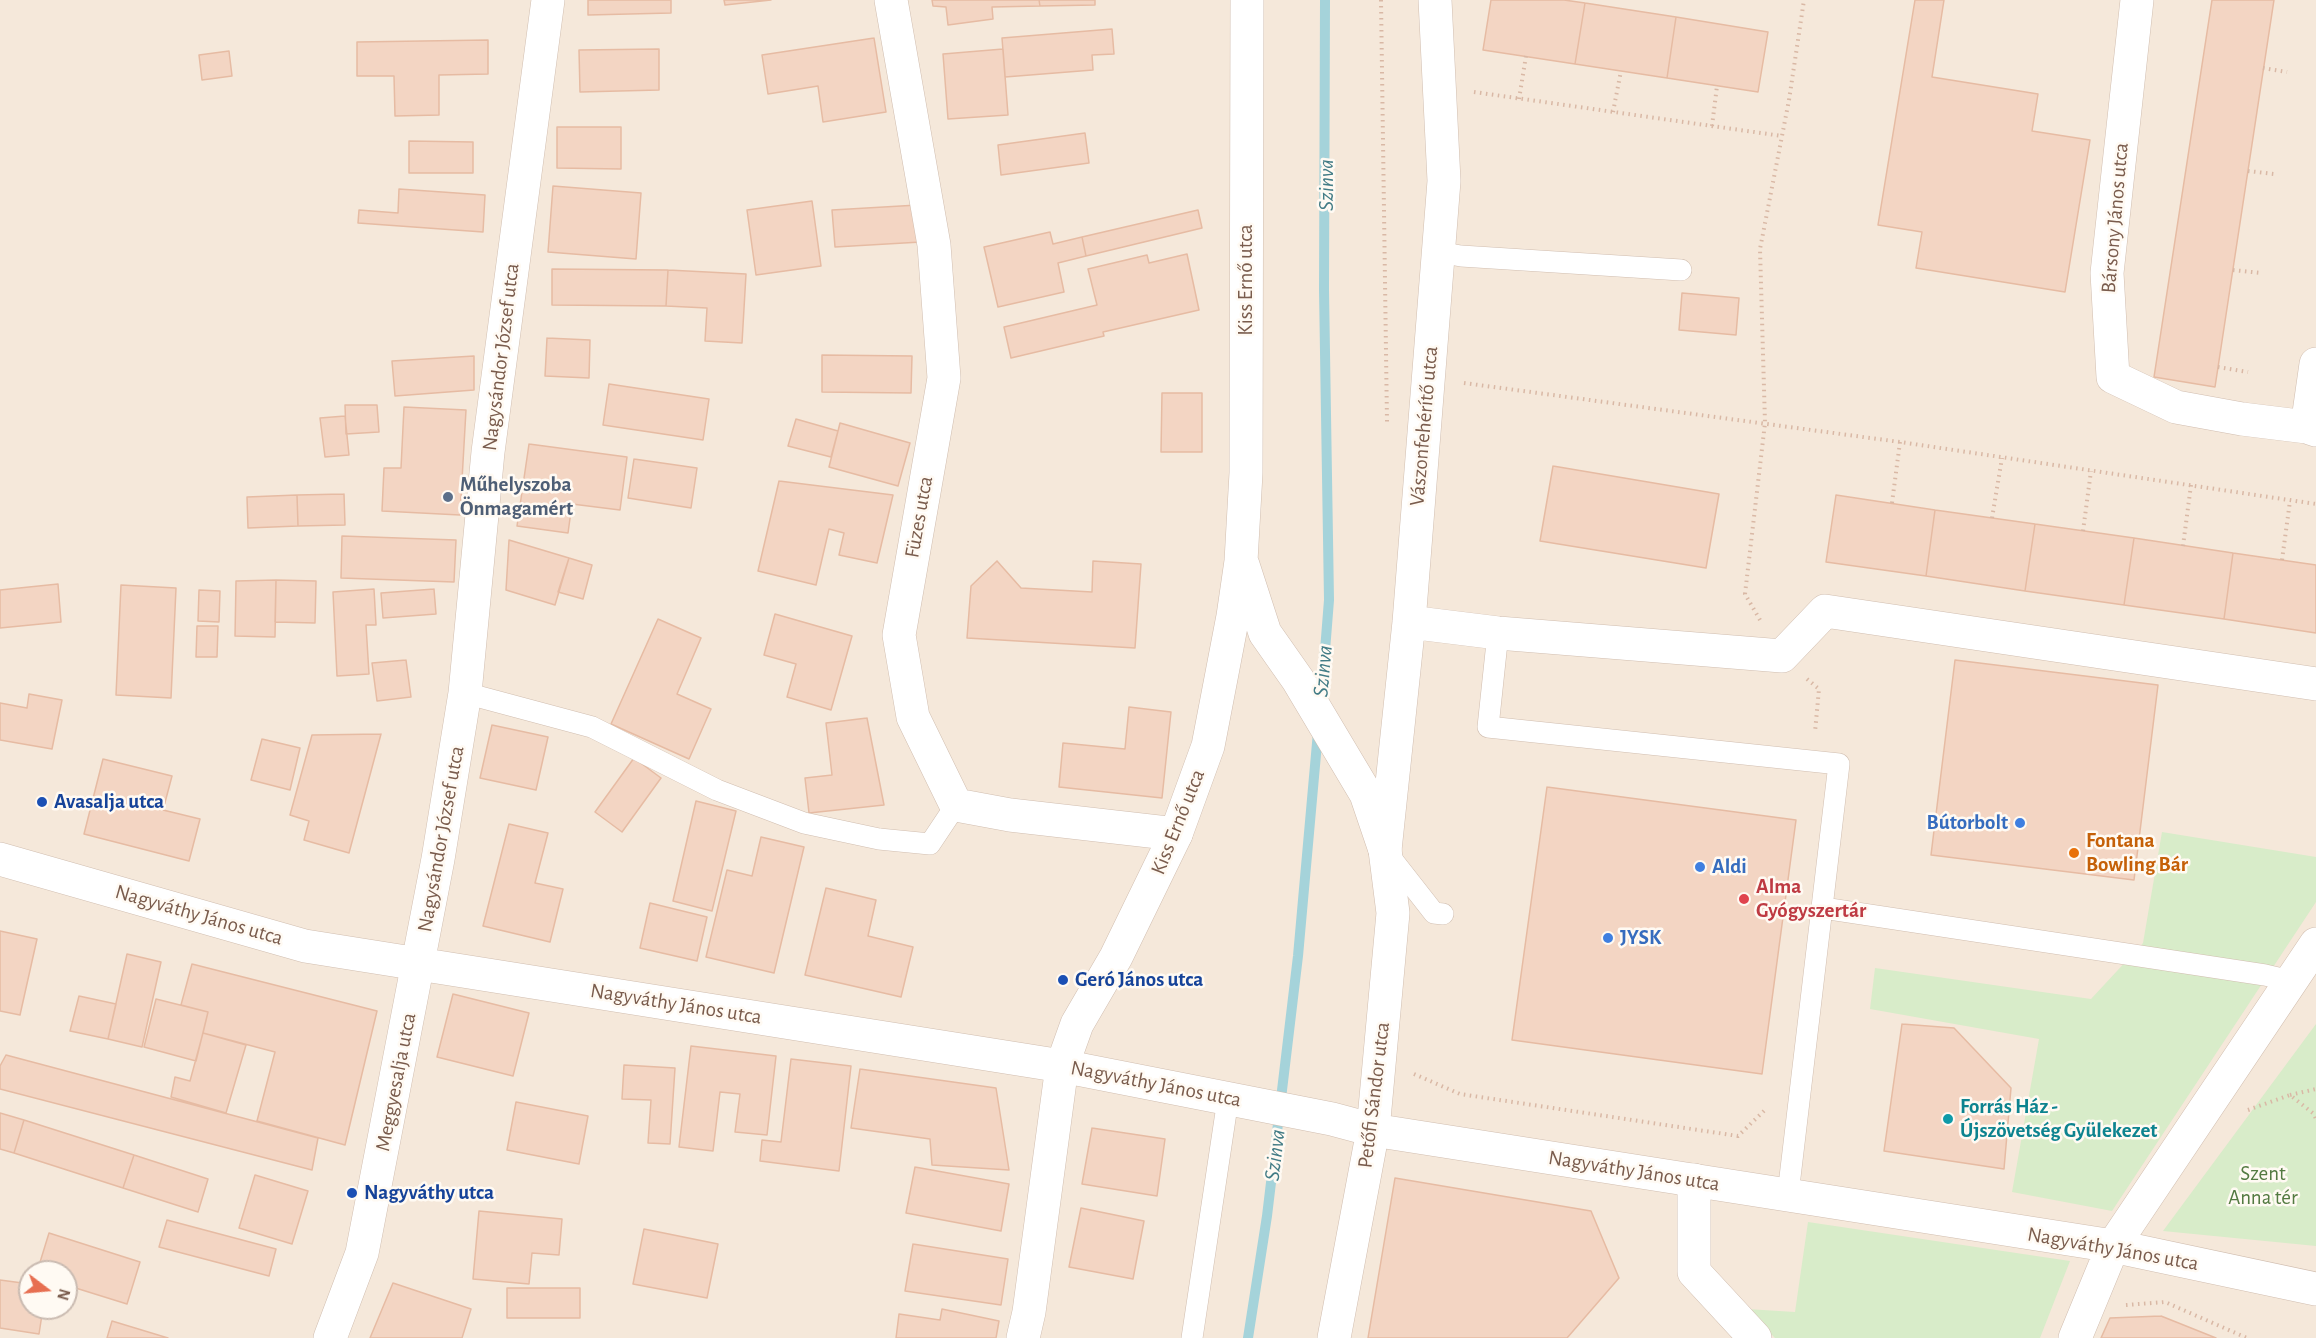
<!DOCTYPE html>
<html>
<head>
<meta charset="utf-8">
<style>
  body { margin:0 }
  #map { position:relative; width:2316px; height:1338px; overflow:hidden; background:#fdf6ec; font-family:"Alegreya Sans",sans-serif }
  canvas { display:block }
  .north { position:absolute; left:18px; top:1260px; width:60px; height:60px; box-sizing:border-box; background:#fffaf3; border:2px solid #cabbb1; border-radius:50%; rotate:106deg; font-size:16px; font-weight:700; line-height:24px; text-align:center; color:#7a5c4d }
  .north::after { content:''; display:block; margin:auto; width:21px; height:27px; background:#e76f51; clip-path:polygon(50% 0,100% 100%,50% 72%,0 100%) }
</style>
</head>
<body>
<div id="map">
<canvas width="2316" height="1338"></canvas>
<div class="north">N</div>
</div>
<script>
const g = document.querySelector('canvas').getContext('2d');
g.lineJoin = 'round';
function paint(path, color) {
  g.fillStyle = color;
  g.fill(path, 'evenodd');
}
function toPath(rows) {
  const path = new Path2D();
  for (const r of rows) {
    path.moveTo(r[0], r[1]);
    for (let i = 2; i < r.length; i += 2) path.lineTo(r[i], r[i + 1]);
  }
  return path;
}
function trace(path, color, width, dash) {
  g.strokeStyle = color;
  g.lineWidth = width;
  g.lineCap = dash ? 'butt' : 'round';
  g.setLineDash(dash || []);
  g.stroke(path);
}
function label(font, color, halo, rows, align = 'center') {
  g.font = font + ' "Alegreya Sans",sans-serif';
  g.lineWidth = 5;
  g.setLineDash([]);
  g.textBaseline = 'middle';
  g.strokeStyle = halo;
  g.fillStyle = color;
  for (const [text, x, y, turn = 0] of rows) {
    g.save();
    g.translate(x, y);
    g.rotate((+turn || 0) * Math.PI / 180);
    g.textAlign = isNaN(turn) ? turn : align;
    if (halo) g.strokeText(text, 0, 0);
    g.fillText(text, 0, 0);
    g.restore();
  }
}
const residential = toPath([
  [0,0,2316,0,2316,1338,0,1338],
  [30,1272,66,1272,66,1308,30,1308]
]);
const green = toPath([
  [2162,832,2316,857,2316,902,2112,1211,2012,1192,2039,1039,1870,1009,1875,968,2091,999,2143,943],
  [2316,1024,2316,1246,2163,1231],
  [1808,1222,2070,1261,2040,1338,1775,1338,1747,1309,1795,1312]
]);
const stream = toPath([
  [1321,701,1329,600,1324,290,1325,0],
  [1248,1338,1267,1216,1298,956,1318,732]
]);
const building = toPath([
  [588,0,671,0,671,13,588,15,588,0],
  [724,0,771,0,725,5,724,0],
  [932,0,1039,0,1040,6,992,7,993,19,948,25,946,7,933,6,932,0],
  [1039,0,1095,0,1095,5,1040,6,1039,0],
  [1491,0,1564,0,1585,3,1575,64,1483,50,1491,0],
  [1915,0,1944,0,1932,77,2038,94,2032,131,2090,140,2065,292,1916,268,1922,232,1878,225,1915,0],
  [2212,0,2274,0,2215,387,2154,377,2212,0],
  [1585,3,1676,17,1667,78,1575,64,1585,3],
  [1676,17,1768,32,1758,92,1667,78,1676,17],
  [1112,29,1114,54,1092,55,1093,70,1005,77,1002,38,1112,29],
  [874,38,886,112,823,122,818,86,768,94,762,55,874,38],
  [488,40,488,74,439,75,439,115,395,116,394,76,357,76,357,42,488,40],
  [659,49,659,90,580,92,579,50,659,49],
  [1003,49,1008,115,948,119,943,54,1003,49],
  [229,51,232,76,202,80,199,55,229,51],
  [557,127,621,127,621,169,557,168,557,127],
  [1085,133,1089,163,1001,175,998,145,1085,133],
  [409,141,473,142,473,173,409,173,409,141],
  [553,186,641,193,636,259,548,252,553,186],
  [399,189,485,195,483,232,358,223,359,210,398,213,399,189],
  [812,201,821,266,756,275,747,210,812,201],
  [918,205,921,242,835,247,832,210,918,205],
  [1198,210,1202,228,1086,256,1082,237,1198,210],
  [1050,232,1053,244,1082,237,1086,256,1058,263,1064,292,998,307,984,247,1050,232],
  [1187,254,1199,310,1103,332,1104,336,1011,358,1004,327,1097,305,1088,269,1147,255,1149,263,1187,254],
  [552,269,668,270,666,306,552,305,552,269],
  [668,270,746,274,742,343,705,341,707,308,666,306,668,270],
  [1682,293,1739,298,1736,335,1679,330,1682,293],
  [547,338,590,340,589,378,545,376,547,338],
  [822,355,912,356,911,393,822,392,822,355],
  [474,356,474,390,395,396,392,361,474,356],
  [609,384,709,399,703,440,603,425,609,384],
  [1162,393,1202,393,1202,452,1161,452,1162,393],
  [345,405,377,405,379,432,346,434,345,405],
  [404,407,466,410,460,515,382,511,384,468,401,468,404,407],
  [345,416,349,455,325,457,320,418,345,416],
  [796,419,838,431,831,457,788,446,796,419],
  [840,423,910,443,898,486,829,467,840,423],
  [529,444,627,457,620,510,572,504,568,533,517,526,529,444],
  [634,459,697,468,691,508,628,498,634,459],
  [1553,466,1719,494,1706,568,1540,541,1553,466],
  [779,481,893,495,877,563,839,555,844,533,829,529,816,585,758,571,779,481],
  [344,494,345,525,298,526,297,495,344,494],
  [297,495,298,526,248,528,247,497,297,495],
  [1836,495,1935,510,1926,576,1826,562,1836,495],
  [1935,510,2035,524,2025,591,1926,576,1935,510],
  [2035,524,2134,538,2124,605,2025,591,2035,524],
  [342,536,456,540,454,582,341,578,342,536],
  [2134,538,2233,553,2224,619,2124,605,2134,538],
  [509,540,569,558,555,605,506,590,509,540],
  [2233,553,2316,565,2316,633,2224,619,2233,553],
  [569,558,592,565,583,599,558,592,569,558],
  [997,561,1021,588,1092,592,1093,561,1141,564,1135,648,967,638,971,586,997,561],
  [276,580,275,637,235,636,236,581,276,580],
  [276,580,316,581,315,623,275,622,276,580],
  [58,584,61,622,0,628,0,590,58,584],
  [121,585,176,588,171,698,116,695,121,585],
  [374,589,376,625,366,625,369,674,337,676,333,592,374,589],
  [434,589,436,614,383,618,381,593,434,589],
  [199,590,220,591,219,622,198,621,199,590],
  [775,614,852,636,831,710,787,697,796,664,764,655,775,614],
  [658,619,701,638,677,694,711,709,689,759,611,724,658,619],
  [197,626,218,626,217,657,196,657,197,626],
  [406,660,411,697,377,701,372,663,406,660],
  [1955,660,2158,685,2134,880,1931,855,1955,660],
  [29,694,62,700,52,749,0,740,0,703,27,708,29,694],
  [1129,707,1171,712,1162,798,1059,787,1063,743,1125,749,1129,707],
  [867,718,884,805,809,813,805,778,832,775,826,723,867,718],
  [492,725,548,737,536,790,480,778,492,725],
  [381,734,349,853,304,840,309,821,290,815,312,735,381,734],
  [262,739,300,748,290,790,251,780,262,739],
  [634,758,661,778,622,832,595,812,634,758],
  [103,759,172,776,163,810,200,819,189,861,84,834,103,759],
  [1547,787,1796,820,1762,1074,1512,1040,1547,787],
  [696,801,736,811,712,911,673,901,696,801],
  [509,824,548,833,535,883,563,889,550,942,483,926,509,824],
  [761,837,804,847,774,973,706,957,727,870,752,876,761,837],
  [826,888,876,900,868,936,913,947,901,997,805,975,826,888],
  [650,903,707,917,697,961,640,948,650,903],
  [0,931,37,939,20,1015,0,1011,0,931],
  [127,954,161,962,142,1047,108,1039,127,954],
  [192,964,377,1011,345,1145,257,1121,275,1052,203,1033,208,1012,181,1005,192,964],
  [453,994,529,1013,513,1076,437,1057,453,994],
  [79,996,116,1004,108,1039,70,1031,79,996],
  [156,999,208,1012,196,1061,144,1047,156,999],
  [1902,1024,1954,1028,2011,1088,2004,1169,1884,1151,1902,1024],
  [203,1033,246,1045,226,1113,171,1097,175,1077,190,1081,203,1033],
  [691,1046,776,1056,767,1135,735,1132,740,1094,720,1092,713,1151,679,1147,691,1046],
  [6,1055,318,1138,312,1170,0,1089,0,1066,6,1055],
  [791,1059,851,1066,839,1171,760,1161,762,1140,781,1142,791,1059],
  [624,1065,675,1068,670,1144,648,1143,651,1100,622,1099,624,1065],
  [860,1069,996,1088,1009,1170,932,1165,930,1139,851,1128,860,1069],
  [516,1102,588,1116,579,1164,507,1150,516,1102],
  [0,1113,24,1120,14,1153,0,1149,0,1113],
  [24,1120,134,1155,123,1188,14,1153,24,1120],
  [1092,1128,1165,1139,1157,1196,1082,1184,1092,1128],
  [134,1155,208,1179,198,1212,123,1188,134,1155],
  [915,1167,1009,1184,1001,1231,906,1213,915,1167],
  [255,1175,308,1191,292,1244,239,1228,255,1175],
  [1395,1178,1591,1211,1619,1278,1567,1338,1368,1338,1395,1178],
  [1081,1208,1144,1221,1133,1279,1069,1267,1081,1208],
  [479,1211,562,1219,559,1255,532,1253,529,1284,473,1279,479,1211],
  [167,1220,276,1249,269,1276,159,1247,167,1220],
  [644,1229,718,1244,707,1298,633,1284,644,1229],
  [49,1233,140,1262,127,1304,66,1285,66,1272,37,1272,49,1233],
  [913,1244,1008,1259,1001,1305,905,1291,913,1244],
  [0,1280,30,1284,30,1308,43,1308,39,1334,0,1328,0,1280],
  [393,1283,471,1309,462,1338,370,1338,393,1283],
  [507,1288,580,1288,580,1318,507,1318,507,1288],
  [942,1309,999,1321,996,1338,896,1338,899,1314,940,1320,942,1309],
  [2161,1316,2216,1338,2101,1338,2110,1318,2161,1316],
  [112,1321,168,1338,107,1338,112,1321]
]);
const path = toPath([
  [1381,0,1387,422],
  [2263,68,2287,72],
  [1474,92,1782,136],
  [1519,99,1526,56],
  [1613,112,1621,71],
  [1712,126,1717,86],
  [2248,171,2274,174],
  [2233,270,2261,273],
  [2218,367,2248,372],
  [1464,383,1900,442,2316,504],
  [1892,503,1900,442],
  [1992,518,2002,458],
  [2083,531,2091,471],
  [2183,546,2191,485],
  [2282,560,2290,501],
  [1760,620,1745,594,1765,423,1760,249,1789,100,1804,0],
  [1807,679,1819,689,1815,732],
  [1414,1074,1460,1094,1738,1136,1767,1108],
  [2290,1095,2316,1089],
  [2248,1110,2290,1095,2314,1114,2316,1119],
  [2126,1305,2165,1302,2247,1338]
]);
const service = toPath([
  [1438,252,1461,256,1681,270],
  [1498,633,1488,727,1839,764,1788,1194],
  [465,693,592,727,717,790,804,823,879,839,930,844,956,805],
  [1387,853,1434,913,1443,914],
  [1823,908,2265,975,2291,981],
  [1192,1338,1228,1099]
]);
const minor = toPath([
  [891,0,934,245,944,378,899,635,913,717,956,805,1010,815,1176,834],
  [2137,0,2107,273,2113,377,2176,407,2242,419,2307,427,2316,430],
  [2307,427,2316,364],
  [1409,622,1498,633,1782,656,1825,611,2316,684],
  [1385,850,1409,622,1444,181,1435,0],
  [0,859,305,946,1062,1066],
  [1694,1180,1694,1272,1755,1338],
  [330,1338,362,1253,438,859,465,693,488,452,548,0]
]);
const tertiary = toPath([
  [1243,565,1265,633,1298,680,1366,794,1385,850,1393,913,1373,1130,1334,1338],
  [1062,1066,1332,1119,1373,1130,2113,1246,2316,1289],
  [1023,1338,1029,1312,1062,1066,1077,1024,1116,957,1176,834,1208,746,1233,616,1241,561,1246,473,1247,0],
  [2075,1338,2113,1246,2316,944]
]);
const markers = [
  [448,497,6,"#5c6f8a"],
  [42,802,6,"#1a4fb4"],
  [2020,823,6,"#3f7fe0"],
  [2074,853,6,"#e8710a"],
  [1700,867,6,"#3f7fe0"],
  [1744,899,6,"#e0444e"],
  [1608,938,6,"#3f7fe0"],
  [1063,980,6,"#1a4fb4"],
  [1948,1119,6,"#0f9aa8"],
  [352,1193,6,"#1a4fb4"]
];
const streetNames = [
  ["Bársony János utca",2115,218,-85],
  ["Kiss Ernő utca",1246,280,-90],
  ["Nagysándor József utca",501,357,-83],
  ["Vászonfehérítő utca",1424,426,-85],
  ["Füzes utca",919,517,-80],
  ["Kiss Ernő utca",1178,822,-68],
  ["Nagysándor József utca",441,839,-80],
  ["Nagyváthy János utca",199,915,16],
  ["Nagyváthy János utca",676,1004,9],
  ["Meggyesalja utca",396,1082,-79],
  ["Nagyváthy János utca",1156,1084,11],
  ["Petőfi Sándor utca",1374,1095,-83],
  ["Nagyváthy János utca",1634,1171,9],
  ["Nagyváthy János utca",2113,1249,10]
];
const serviceNames = [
  ["Műhelyszoba",460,485],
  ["Önmagamért",460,509]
];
const transitNames = [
  ["Avasalja utca",54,802],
  ["Geró János utca",1075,980],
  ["Nagyváthy utca",364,1193]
];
const shopNames = [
  ["Bútorbolt",2008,823,"right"],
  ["Aldi",1712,867],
  ["JYSK",1620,938]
];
const foodNames = [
  ["Fontana",2086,841],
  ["Bowling Bár",2086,865]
];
const healthNames = [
  ["Alma",1756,887],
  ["Gyógyszertár",1756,911]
];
const cultureNames = [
  ["Forrás Ház -",1960,1107],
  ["Újszövetség Gyülekezet",1960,1131]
];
const parkNames = [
  ["Szent",2263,1174],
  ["Anna tér",2263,1198]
];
const waterNames = [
  ["Szinva",1326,185,-90],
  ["Szinva",1323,671,-85],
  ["Szinva",1275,1155,-83]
];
paint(residential, '#f5e8da');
paint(green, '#d8ecc9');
trace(stream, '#a5d3da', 10);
paint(building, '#f3d5c3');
trace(building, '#e6bba3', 1.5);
trace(service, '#d1beb0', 22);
trace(minor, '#d1beb0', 34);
trace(tertiary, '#d1beb0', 34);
trace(path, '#d9b8a5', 4, [1.5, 4.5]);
trace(service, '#fff', 21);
trace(minor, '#fff', 33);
trace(tertiary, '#fff', 33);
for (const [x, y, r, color] of markers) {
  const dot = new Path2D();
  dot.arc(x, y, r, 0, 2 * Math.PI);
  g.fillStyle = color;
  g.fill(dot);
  trace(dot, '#fffaf3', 2);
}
label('21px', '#7a5c4d', '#fffaf3', streetNames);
label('bold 21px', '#4e5e75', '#fffaf3', serviceNames, 'left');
label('bold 21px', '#164399', '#fffaf3', transitNames, 'left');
label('bold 21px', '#366cbe', '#fffaf3', shopNames, 'left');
label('bold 21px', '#c56008', '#fffaf3', foodNames, 'left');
label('bold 21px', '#be3a42', '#fffaf3', healthNames, 'left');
label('bold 21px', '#0d838f', '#fffaf3', cultureNames, 'left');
label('21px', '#537a41', '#fffaf3', parkNames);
label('italic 22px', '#437c86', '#fffaf3', waterNames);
</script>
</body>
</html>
